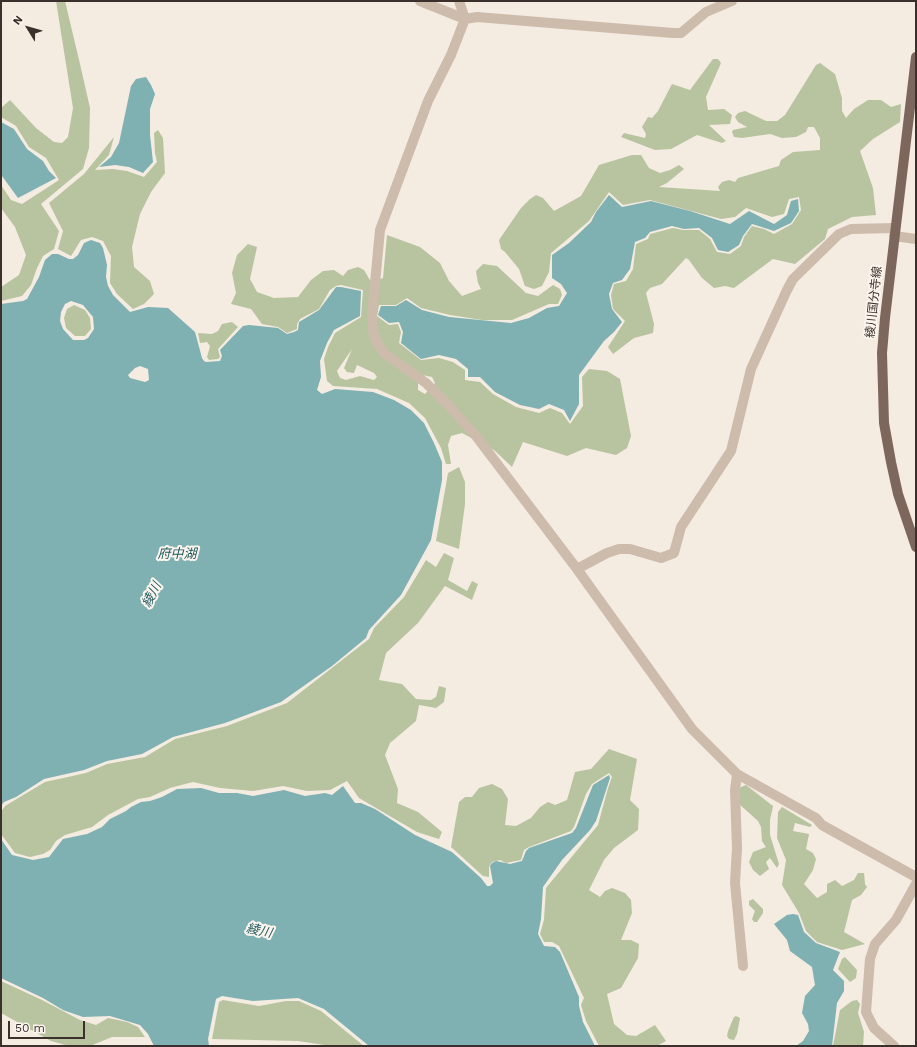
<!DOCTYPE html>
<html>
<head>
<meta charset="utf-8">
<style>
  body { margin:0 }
  #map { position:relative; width:917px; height:1047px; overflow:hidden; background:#f4ebe1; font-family:"Work Sans",sans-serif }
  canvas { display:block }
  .frame { position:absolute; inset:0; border:2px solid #3b302b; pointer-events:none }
  .north { position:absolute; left:8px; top:8px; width:40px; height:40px; -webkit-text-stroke:3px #fbf5ee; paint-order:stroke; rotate:307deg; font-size:11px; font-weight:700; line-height:16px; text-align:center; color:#3b302b }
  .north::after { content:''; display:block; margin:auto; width:14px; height:18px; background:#3b302b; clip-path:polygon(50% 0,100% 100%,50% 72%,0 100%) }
  .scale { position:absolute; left:8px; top:1021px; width:77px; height:18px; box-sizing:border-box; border:2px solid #3b302b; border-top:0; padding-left:5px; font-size:12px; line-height:14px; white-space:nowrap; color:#3b302b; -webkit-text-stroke:3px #fbf5ee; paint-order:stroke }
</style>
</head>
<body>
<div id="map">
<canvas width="917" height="1047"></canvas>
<div class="frame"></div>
<div class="north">N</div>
<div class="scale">50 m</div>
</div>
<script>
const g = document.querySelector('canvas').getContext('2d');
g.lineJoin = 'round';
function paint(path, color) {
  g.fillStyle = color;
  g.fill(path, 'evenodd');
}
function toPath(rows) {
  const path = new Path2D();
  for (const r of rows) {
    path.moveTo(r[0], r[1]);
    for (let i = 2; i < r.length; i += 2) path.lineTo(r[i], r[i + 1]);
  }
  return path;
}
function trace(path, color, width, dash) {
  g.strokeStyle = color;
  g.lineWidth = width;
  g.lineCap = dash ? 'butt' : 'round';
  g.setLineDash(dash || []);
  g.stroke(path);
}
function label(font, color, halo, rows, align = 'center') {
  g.font = font + ' "Work Sans","Noto Sans JP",sans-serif';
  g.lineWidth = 4;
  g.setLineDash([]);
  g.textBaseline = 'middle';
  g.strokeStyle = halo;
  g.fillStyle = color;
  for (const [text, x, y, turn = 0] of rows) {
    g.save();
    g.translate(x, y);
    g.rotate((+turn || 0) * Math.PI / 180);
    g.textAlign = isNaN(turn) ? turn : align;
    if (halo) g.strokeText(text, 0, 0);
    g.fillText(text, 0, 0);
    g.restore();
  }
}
const green = toPath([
  [56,1,65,1,80,64,90,108,89,148,83,169,41,204,59,231,54,249,43,256,37,268,31,285,22,296,1,301,1,287,19,275,26,255,15,227,1,208,1,185,11,200,22,204,59,180,46,158,29,147,16,126,1,117,1,108,10,100,36,128,54,142,62,143,68,137,73,108],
  [713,59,718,59,721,63,706,97,708,110,724,109,732,115,730,124,709,125,726,141,722,143,697,135,671,149,655,150,621,137,624,133,645,138,646,134,642,127,648,117,652,118,658,111,672,84,690,90],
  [820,63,835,74,842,98,842,111,846,118,854,109,868,100,881,100,891,107,901,104,900,122,873,139,860,151,873,188,876,215,852,217,828,229,825,239,795,264,773,259,734,288,725,286,714,288,702,278,689,260,686,258,662,284,650,288,646,293,654,324,653,333,634,338,613,354,608,347,625,321,613,309,611,295,614,284,626,281,633,269,636,244,648,239,650,234,673,228,683,230,699,230,710,239,717,252,730,254,741,246,744,237,752,226,764,229,774,234,792,224,801,210,799,197,789,199,784,214,772,217,746,208,735,217,721,219,650,200,623,205,609,192,589,221,551,253,549,272,542,286,534,289,525,286,519,269,505,252,501,249,499,240,521,208,530,199,536,195,543,198,554,211,581,196,599,165,632,155,641,155,649,168,660,173,670,170,679,165,684,169,667,183,659,187,720,191,718,187,722,182,729,180,735,182,738,178,779,166,781,160,793,152,820,150,820,138,814,127,808,127,806,132,796,137,782,138,770,134,742,138,734,137,732,132,733,130,747,127,738,122,735,117,738,113,745,111,766,121,777,121,785,115,816,65],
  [158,130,163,138,165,173,151,192,140,214,132,247,134,267,150,281,154,294,144,304,133,309,117,294,110,283,111,256,103,241,92,237,81,240,71,256,58,249,63,231,49,203,84,174,114,137,109,155,95,170,113,169,127,171,144,177,157,162,155,153,154,133],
  [387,235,420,247,440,263,449,281,462,296,481,289,478,283,476,271,483,264,497,266,526,293,538,296,553,285,560,289,562,295,558,304,549,304,512,320,482,320,450,315,421,308,407,298,396,305,379,305,377,316,389,325,398,324,401,332,399,343,421,360,439,358,453,362,465,370,465,380,480,382,493,394,516,407,539,413,550,408,562,413,570,424,583,406,582,377,589,369,607,371,620,379,631,436,627,448,616,455,586,448,567,456,523,442,512,467,494,450,462,433,451,436,448,445,451,464,446,464,441,448,425,418,409,403,377,389,333,386,327,381,324,359,328,347,335,333,361,317,363,290,341,285,336,286,330,290,319,309,300,319,297,324,297,329,287,333,278,327,262,324,251,309,231,304,236,293,232,273,237,255,248,244,257,247,250,279,257,292,274,298,298,297,311,280,323,271,334,270,343,276,348,270,358,267,364,270,371,282,383,278],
  [352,349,344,368,347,372,354,373,357,365,374,373,377,377,374,380,360,376,346,380,340,378,337,371],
  [422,375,432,377,435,383,425,394,418,390,418,382],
  [74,305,85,310,90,318,91,329,85,336,75,336,66,328,64,318,67,309],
  [232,322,238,327,218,349,220,357,218,359,209,360,207,357,210,346,207,342,200,343,198,333,212,334,218,331,222,324],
  [459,467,465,482,465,504,459,549,436,541,448,473],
  [444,553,454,558,448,580,467,591,472,581,478,584,472,600,445,586,418,623,386,653,379,680,402,684,416,699,431,700,436,697,439,686,446,688,444,702,436,708,419,705,416,721,390,743,385,755,398,789,397,803,418,812,442,832,439,839,417,832,359,798,347,781,330,790,307,791,283,786,253,791,220,788,193,782,170,788,150,797,138,799,108,815,92,827,65,835,56,841,50,850,43,854,30,857,15,853,1,834,1,812,5,806,45,782,86,773,107,764,145,757,175,739,227,726,287,703,369,639,374,628,404,597,426,560,436,567],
  [609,749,637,759,630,800,639,809,638,830,614,848,604,860,589,890,600,897,605,891,612,888,625,893,631,900,632,913,621,940,631,940,639,944,638,958,621,988,607,994,614,1024,627,1035,636,1036,655,1025,666,1041,657,1046,599,1046,586,1021,581,1005,584,998,559,946,552,942,544,942,540,934,544,920,546,888,598,825,608,788,612,777,609,773,592,784,586,794,574,827,571,831,529,847,524,850,521,860,506,863,500,860,492,862,489,867,489,877,483,876,451,847,459,802,465,797,472,797,479,788,492,784,502,789,508,799,505,825,516,826,531,818,540,807,548,802,555,805,567,800,575,772,591,769],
  [746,785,773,806,770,820,770,835,779,864,777,868,770,858,766,862,769,869,760,876,753,870,749,862,753,852,766,847,762,841,761,827,758,821,738,803,739,788],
  [782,807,812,825,810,827,795,823,793,831,809,834,806,849,813,853,816,859,813,870,804,884,817,898,827,892,827,884,835,880,842,886,854,880,858,873,864,873,865,884,867,887,861,895,852,900,844,932,865,944,842,950,817,942,806,931,799,913,782,885,786,860,777,838,778,812],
  [753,899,763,909,763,913,757,922,754,922,752,919,755,911,749,905,749,901],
  [845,957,857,970,856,978,850,982,838,969,842,959],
  [1,981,42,1000,80,1020,96,1025,108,1018,127,1022,138,1027,145,1037,112,1037,90,1046,69,1046,51,1041,1,1013],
  [223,1000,259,1006,286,1001,299,1001,321,1011,364,1046,331,1046,298,1041,212,1039,219,1002],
  [857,1000,860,1004,858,1013,864,1032,863,1046,833,1046,840,1010,852,1001],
  [736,1016,740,1018,737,1034,734,1040,729,1039,727,1036,728,1031,734,1017]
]);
const water = toPath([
  [146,77,151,85,155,94,150,109,150,135,153,162,143,173,129,167,115,165,99,167,111,157,119,143,131,86,136,79],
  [1,122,14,129,27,149,43,161,49,171,56,178,18,198,2,176],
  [609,195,622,207,651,201,690,211,730,224,749,211,774,224,787,215,791,201,798,199,799,211,791,223,774,231,752,224,743,236,739,245,728,252,718,250,712,238,699,228,684,229,672,226,650,232,645,238,635,242,630,269,622,280,613,283,609,294,612,309,622,322,614,332,604,341,579,375,579,404,570,421,564,410,549,404,539,409,520,405,495,392,480,377,468,377,468,369,456,359,439,355,421,359,401,343,403,332,399,322,389,323,378,315,381,306,396,306,406,300,422,310,449,317,511,323,529,318,547,308,559,306,567,293,561,284,552,278,552,255,569,243,591,222,596,212],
  [91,240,100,243,103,248,107,265,106,277,108,286,113,295,130,312,148,307,168,308,195,332,202,358,204,361,206,362,220,361,222,356,220,350,243,326,249,325,278,328,287,334,294,332,298,330,299,322,319,310,336,287,341,287,361,291,360,316,334,330,327,343,320,361,321,377,317,390,322,394,335,389,373,392,394,400,411,410,424,423,434,443,442,462,442,480,431,540,401,595,369,630,366,638,332,666,281,702,225,723,173,737,142,754,107,761,84,770,44,779,16,797,4,802,1,806,1,304,23,301,27,299,39,277,45,260,52,254,58,254,69,259,73,259,78,255,84,243],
  [71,301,83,305,93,317,94,329,88,338,84,340,73,340,63,329,60,321,61,312,65,304],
  [140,366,148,369,149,380,145,382,130,378,128,375,135,368],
  [609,775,610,778,596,821,590,830,562,860,543,887,541,919,538,934,544,946,555,947,560,952,579,997,579,1006,583,1022,595,1046,369,1046,324,1009,298,998,253,1001,222,996,216,999,208,1039,209,1046,154,1046,148,1034,140,1025,110,1016,83,1017,63,1010,43,998,1,978,1,839,12,855,33,860,49,857,63,839,87,834,102,827,110,819,126,811,131,807,141,802,150,801,162,797,177,789,201,788,219,793,237,793,253,796,284,790,305,796,325,793,332,795,343,786,355,803,361,803,375,809,415,835,452,852,481,878,487,886,490,886,493,883,490,866,492,863,496,861,510,864,522,861,526,851,529,848,572,833,576,828,593,785],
  [793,914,798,915,804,932,816,943,840,952,833,970,844,981,844,991,837,1003,832,1046,796,1046,803,1041,809,1031,808,1024,802,1013,805,996,815,985,812,967,790,951,787,940,774,924,787,915]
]);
const minor = toPath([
  [420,1,465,19,477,17,673,33,681,33,706,12,732,1],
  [459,1,465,19,451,55,428,101,380,230,372,315,373,331,377,343,384,353,426,383,448,405,476,436,577,569,692,729,737,774,816,818,822,825,916,877],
  [894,236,916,239],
  [577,569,607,553,619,549,630,549,661,558,674,553,681,527,731,451,751,369,787,290,793,279,839,234,851,229,895,228],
  [737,774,735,790,737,848,735,883,743,966],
  [894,1046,874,1028,866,1012,870,959,875,944,896,920,916,884]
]);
const major = toPath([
  [916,57,885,318,882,353,884,423,891,462,898,494,916,547]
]);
const streetNames = [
  ["綾川国分寺線",874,302,-84]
];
const waterNames = [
  ["府中湖",177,554],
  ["綾川",152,595,-62],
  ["綾川",259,931,12]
];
paint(green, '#b8c4a0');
paint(water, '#7fb0b2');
trace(minor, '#cdbbac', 10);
trace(major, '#7d675c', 10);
label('12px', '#3b302b', '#fbf5ee', streetNames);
label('italic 13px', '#1f5a5e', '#fbf5ee', waterNames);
</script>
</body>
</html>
